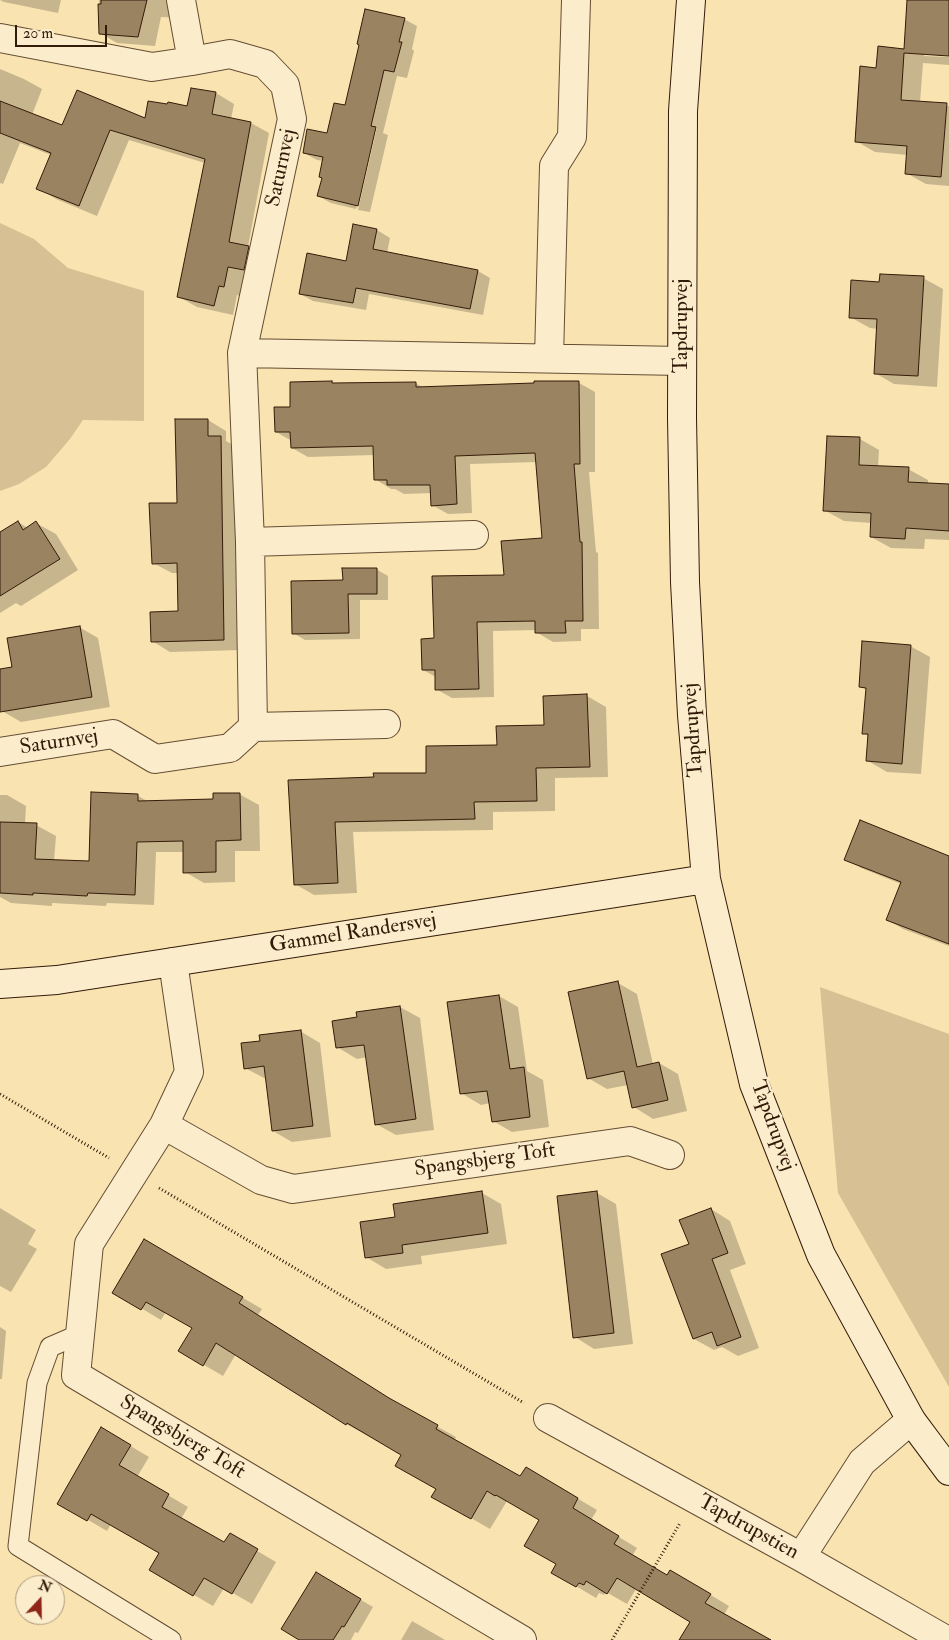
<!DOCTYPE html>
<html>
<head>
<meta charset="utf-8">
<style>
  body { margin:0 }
  #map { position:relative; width:949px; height:1640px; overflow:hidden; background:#f9e3b1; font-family:"IM FELL Double Pica",serif }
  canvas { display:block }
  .north { position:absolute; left:15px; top:1575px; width:50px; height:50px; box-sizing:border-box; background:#fbedcc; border:1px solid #ab997e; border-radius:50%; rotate:21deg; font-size:14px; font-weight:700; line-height:20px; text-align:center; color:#331b09 }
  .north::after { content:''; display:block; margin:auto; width:18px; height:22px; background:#8f2418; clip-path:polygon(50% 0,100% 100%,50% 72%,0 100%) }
  .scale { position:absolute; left:15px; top:25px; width:92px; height:22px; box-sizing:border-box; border:2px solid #331b09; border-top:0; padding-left:6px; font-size:15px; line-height:18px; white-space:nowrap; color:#331b09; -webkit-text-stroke:4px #fbedcc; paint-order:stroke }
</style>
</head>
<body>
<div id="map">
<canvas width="949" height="1640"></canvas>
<div class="north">N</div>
<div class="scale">20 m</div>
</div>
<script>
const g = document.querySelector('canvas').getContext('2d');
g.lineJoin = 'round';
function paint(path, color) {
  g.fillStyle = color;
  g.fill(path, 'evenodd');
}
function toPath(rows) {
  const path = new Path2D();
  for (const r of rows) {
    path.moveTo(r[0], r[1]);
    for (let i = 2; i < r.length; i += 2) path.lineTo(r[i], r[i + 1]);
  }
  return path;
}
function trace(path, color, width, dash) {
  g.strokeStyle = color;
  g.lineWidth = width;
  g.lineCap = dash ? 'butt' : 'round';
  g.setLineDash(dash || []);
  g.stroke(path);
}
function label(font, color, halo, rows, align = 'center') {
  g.font = font + ' "IM FELL Double Pica",serif';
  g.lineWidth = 5;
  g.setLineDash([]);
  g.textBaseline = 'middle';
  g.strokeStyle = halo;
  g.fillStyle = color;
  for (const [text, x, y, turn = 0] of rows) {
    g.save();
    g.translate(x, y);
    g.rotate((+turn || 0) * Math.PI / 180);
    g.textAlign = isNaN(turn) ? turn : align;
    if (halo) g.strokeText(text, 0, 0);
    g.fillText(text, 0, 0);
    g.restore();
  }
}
const green = toPath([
  [0,223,34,239,68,268,144,291,144,421,83,420,70,439,46,467,19,484,0,491],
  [820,987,949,1034,949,1387,838,1193]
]);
const shadow = toPath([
  [0,0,61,0,58,13,4,2],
  [99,0,181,0,179,18,161,17,155,46,117,43,100,33],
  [909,0,949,0,949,55,924,53,924,56,949,57,949,65,923,63,920,103,949,106,949,186,926,184,906,173,908,155,875,152,856,141,877,69,906,50],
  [404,19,417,26,412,49,414,51,407,78,397,76,383,133,388,135,370,212,358,210,377,127,374,127,356,209,331,203,318,196,323,178,324,161,317,160,304,153,328,134],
  [0,69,24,79,42,89,32,115,63,127,146,119,188,107,192,89,216,93,234,104,231,119,251,123,269,133,248,247,266,258,242,297,237,295,233,315,197,307,179,297,205,163,129,140,97,216,56,199,38,188,51,155,20,143,3,184,0,183],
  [354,226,377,230,390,238,387,253,478,271,490,278,483,315,369,294,366,310,313,301,300,294,346,262],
  [923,278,943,289,937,387,894,384,875,373,878,329,870,328,850,317],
  [536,382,579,383,595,392,595,472,589,472,596,552,598,553,599,629,581,629,581,641,553,642,536,632,536,630,493,631,494,697,452,698,436,689,436,677,423,670,435,640,505,576,543,539,537,462,470,464,472,513,448,514,432,505,432,493,404,494,395,489,391,489,375,479,374,455,308,457,292,448,292,441,276,432,292,408,415,383,424,388,536,384],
  [208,420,226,431,226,441,239,448,242,650,170,652,152,641,179,612,178,573,172,573,153,563,178,505],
  [860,439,879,450,878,467,908,469,928,480,928,484,949,485,949,540,925,539,924,549,891,548,871,537,872,523,844,521,824,510],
  [18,522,28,528,36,523,56,534,78,570,21,606,16,603,0,613,0,534],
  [376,569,388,576,388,600,360,600,360,639,305,640,293,633,344,582],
  [79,627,98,638,110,707,21,722,2,711,0,697,0,670,13,668],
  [910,646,930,657,921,774,887,772,868,761,869,736,863,733,867,690,860,686],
  [587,696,606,707,608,777,555,778,555,811,493,812,493,830,353,832,357,893,314,895,295,884,289,781,428,774,545,727],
  [93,794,138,796,149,802,214,800,239,794,259,805,260,851,235,851,235,882,204,883,185,872,184,852,156,852,154,905,107,903,106,906,52,903,52,906,11,903,0,897,0,795,7,795,26,806,25,824,36,825,56,836,54,861,90,862],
  [846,859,949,894,949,946,903,929,888,920,901,884,861,868],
  [618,983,637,994,653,1064,659,1063,678,1074,687,1111,653,1119,634,1107,628,1085,607,1089,588,1078],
  [499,996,518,1007,527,1071,543,1080,549,1127,512,1132,493,1121,490,1103,481,1105,461,1093],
  [400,1007,420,1018,434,1130,396,1135,376,1124,367,1057,357,1059,337,1047,358,1018,358,1013],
  [300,1031,320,1043,331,1137,292,1142,273,1131,266,1079,245,1068,261,1042],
  [482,1193,501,1204,507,1244,421,1256,422,1264,386,1269,366,1257,396,1218],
  [597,1193,616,1204,633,1344,594,1349,575,1337],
  [0,1208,36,1230,28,1244,37,1249,11,1292,0,1286],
  [711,1209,730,1221,746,1264,730,1270,759,1348,738,1356,722,1347,714,1350,694,1339,663,1255,690,1245],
  [144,1240,262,1309,258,1315,404,1408,456,1437,454,1441,521,1478,526,1468,597,1510,591,1520,637,1548,632,1556,668,1577,671,1571,729,1606,724,1615,768,1640,684,1640,691,1621,636,1589,627,1604,606,1592,604,1595,599,1593,596,1598,552,1572,557,1564,541,1520,507,1501,490,1529,433,1496,437,1488,403,1455,346,1424,236,1354,223,1376,180,1351,193,1328,166,1312,161,1320,114,1292],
  [0,1327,6,1331,2,1379,0,1379],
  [102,1429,149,1457,137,1477,188,1507,181,1519,225,1544,230,1535,276,1562,252,1604,224,1588,213,1606,151,1570,161,1553,111,1524,107,1531,59,1503],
  [317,1574,373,1607,358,1633,355,1632,351,1640,301,1640],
  [412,1621,440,1637,445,1640,401,1640]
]);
const building = toPath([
  [101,0,147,0,138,37,99,34,98,4,101,4,101,0],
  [907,0,949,0,949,56,904,53,901,100,947,103,941,177,905,174,907,146,855,142,860,66,876,68,878,46,904,49,907,0],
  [365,9,405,18,399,42,402,42,394,72,384,70,371,126,376,127,358,206,317,196,322,178,319,177,323,157,303,153,307,129,327,133,334,103,345,105,359,45,357,44,365,9],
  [191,88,216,92,212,114,251,122,229,242,249,246,244,270,228,267,224,287,219,286,214,306,177,297,205,159,110,130,79,206,36,189,51,153,0,133,0,101,62,125,77,90,145,118,148,101,167,104,168,102,187,106,191,88],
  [353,224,377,229,373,249,478,270,470,309,356,288,353,303,299,294,307,253,346,261,353,224],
  [880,274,924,276,918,376,874,374,877,319,849,318,851,280,879,282,880,274],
  [332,381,332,383,416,382,416,387,534,383,534,381,579,381,580,464,574,464,580,542,582,542,583,621,565,621,566,633,535,633,535,621,477,622,479,689,435,690,435,670,422,670,421,639,434,638,432,576,504,575,501,541,542,538,535,453,455,456,457,504,431,506,430,485,387,485,387,480,374,480,373,446,291,448,290,432,275,432,274,407,290,407,290,382,332,381],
  [175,419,208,419,208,436,221,436,224,640,151,642,150,612,178,611,177,563,152,564,149,503,177,503,175,419],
  [827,436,860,437,859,465,909,467,908,482,949,484,949,531,906,528,905,539,870,537,871,513,823,511,827,436],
  [18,521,23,530,36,521,60,559,0,596,0,532,18,521],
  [342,568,377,568,377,594,348,594,349,633,292,634,291,581,343,580,342,568],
  [80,626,92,697,0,712,0,669,12,667,7,638,80,626],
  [862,641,911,645,902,764,866,761,868,734,862,734,866,688,859,687,862,641],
  [587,694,590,767,536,768,537,801,474,802,475,819,335,822,338,883,294,885,288,780,374,777,373,773,426,773,426,746,497,745,496,726,544,725,543,696,587,694],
  [91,792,138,794,138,801,213,799,213,793,240,793,241,840,216,841,216,872,183,873,183,841,137,842,135,895,88,893,87,896,33,893,33,895,0,893,0,822,37,823,35,859,89,861,91,792],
  [860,820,949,856,949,944,886,920,901,882,844,860,860,820],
  [618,981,637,1067,659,1062,668,1100,632,1108,624,1071,587,1079,568,992,618,981],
  [499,995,510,1069,524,1067,530,1117,492,1122,487,1091,460,1094,447,1002,499,995],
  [400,1006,416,1119,375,1125,364,1045,336,1048,332,1021,357,1017,356,1012,400,1006],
  [301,1030,313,1126,272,1131,264,1066,244,1069,241,1043,260,1041,259,1035,301,1030],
  [482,1191,488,1233,402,1245,403,1253,365,1258,360,1222,395,1217,393,1204,482,1191],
  [597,1191,614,1333,573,1338,557,1196,597,1191],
  [711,1208,728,1253,712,1259,741,1337,717,1346,712,1332,693,1339,661,1254,689,1244,679,1220,711,1208],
  [144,1239,243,1297,239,1303,389,1398,438,1425,436,1429,520,1476,526,1467,578,1498,573,1508,619,1536,614,1544,667,1575,670,1570,711,1594,705,1603,771,1640,679,1640,690,1622,617,1578,607,1594,586,1581,584,1585,579,1583,576,1587,551,1573,556,1564,524,1546,539,1520,496,1495,495,1496,487,1491,471,1519,431,1497,436,1489,395,1466,401,1455,347,1423,346,1425,216,1343,203,1366,178,1351,192,1328,146,1302,141,1310,112,1293,144,1239],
  [101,1427,131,1445,119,1465,169,1494,162,1507,224,1542,230,1533,258,1549,232,1594,204,1578,193,1596,149,1570,159,1553,91,1514,87,1521,57,1504,101,1427],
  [316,1572,361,1599,344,1627,342,1626,333,1640,299,1640,281,1629,316,1572]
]);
const path = toPath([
  [0,1094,109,1158],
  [159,1188,524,1403],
  [612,1640,680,1523]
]);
const lane = toPath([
  [80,1334,50,1347,37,1383,18,1546,171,1640]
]);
const street = toPath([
  [181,0,192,61],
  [0,38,152,67,192,61,230,54,265,64,285,85,292,119,242,353,250,542,253,727],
  [242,353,682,361],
  [549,358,554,166,572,137,576,0],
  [250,542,474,535],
  [0,752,113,734,155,759,230,748,253,727,386,724],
  [173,962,189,1072,164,1125,261,1180,293,1189,630,1141,670,1155],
  [164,1125,89,1244,76,1375,522,1640],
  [548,1418,801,1557,946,1640],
  [801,1557,862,1462,911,1420]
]);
const secondary = toPath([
  [691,0,683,111,682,418,685,582,692,715,706,879,754,1084,821,1255,911,1420,949,1471],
  [0,984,57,980,706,879]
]);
const streetNames = [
  ["Saturnvej",282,168,-78],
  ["Tapdrupvej",682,326,-90],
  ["Tapdrupvej",694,730,-94],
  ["Saturnvej",59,743,-9],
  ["Gammel Randersvej",353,934,-9],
  ["Tapdrupvej",772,1126,70],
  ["Spangsbjerg Toft",485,1161,-8],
  ["Spangsbjerg Toft",182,1438,31],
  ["Tapdrupstien",748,1528,29]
];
paint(green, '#d7c194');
paint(shadow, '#0003');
paint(building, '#9a8360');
trace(building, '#331b09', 1);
trace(lane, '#644d33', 21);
trace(street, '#644d33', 30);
trace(secondary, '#331b09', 30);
trace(path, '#331b09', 3, [1, 2.5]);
trace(lane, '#fbedcc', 19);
trace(street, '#fbedcc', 28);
trace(secondary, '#fbedcc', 28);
label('21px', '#331b09', '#fbedcc', streetNames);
</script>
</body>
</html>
